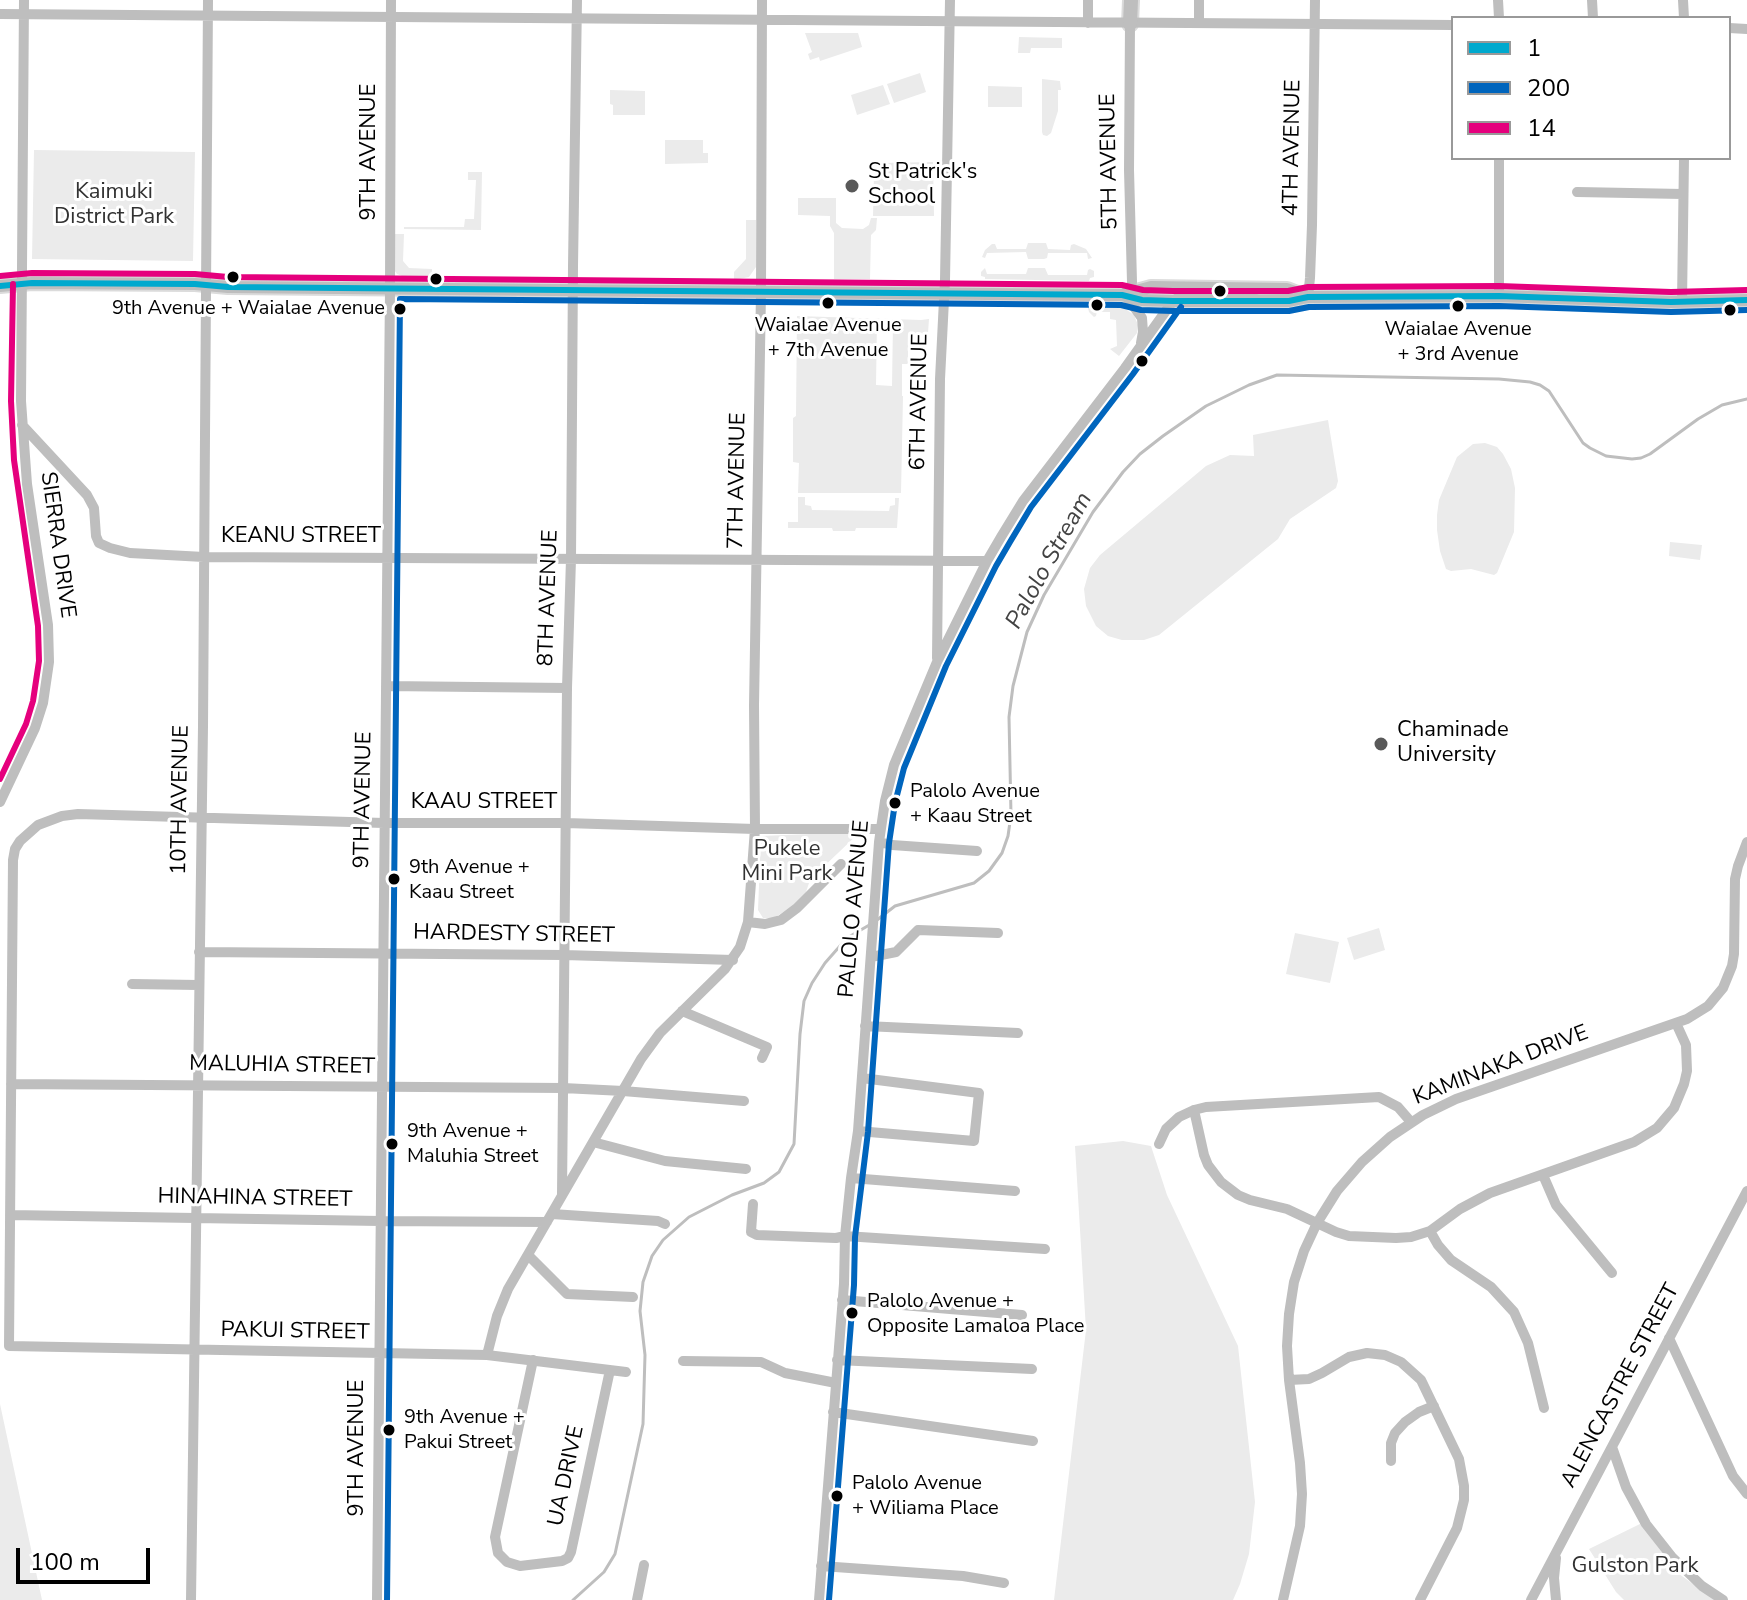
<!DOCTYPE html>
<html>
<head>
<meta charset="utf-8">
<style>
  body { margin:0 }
  #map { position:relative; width:1747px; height:1600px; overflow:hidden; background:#fff; font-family:"Nunito Sans",sans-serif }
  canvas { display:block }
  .legend { position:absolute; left:1451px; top:16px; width:280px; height:144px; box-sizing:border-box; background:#fff; border:2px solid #999; margin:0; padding:10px 14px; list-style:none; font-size:24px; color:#000 }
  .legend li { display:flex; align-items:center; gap:16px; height:40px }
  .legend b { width:40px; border:2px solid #999 }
  .scale { position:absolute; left:16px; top:1548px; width:134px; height:36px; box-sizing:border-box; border:4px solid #000; border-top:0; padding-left:10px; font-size:24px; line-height:28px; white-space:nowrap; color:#000; -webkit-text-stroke:6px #fff; paint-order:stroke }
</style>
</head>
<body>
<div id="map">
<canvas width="1747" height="1600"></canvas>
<ul class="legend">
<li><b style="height:10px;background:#00a9ce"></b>1</li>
<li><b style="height:10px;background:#0065bd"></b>200</li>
<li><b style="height:10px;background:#e5007d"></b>14</li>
</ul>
<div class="scale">100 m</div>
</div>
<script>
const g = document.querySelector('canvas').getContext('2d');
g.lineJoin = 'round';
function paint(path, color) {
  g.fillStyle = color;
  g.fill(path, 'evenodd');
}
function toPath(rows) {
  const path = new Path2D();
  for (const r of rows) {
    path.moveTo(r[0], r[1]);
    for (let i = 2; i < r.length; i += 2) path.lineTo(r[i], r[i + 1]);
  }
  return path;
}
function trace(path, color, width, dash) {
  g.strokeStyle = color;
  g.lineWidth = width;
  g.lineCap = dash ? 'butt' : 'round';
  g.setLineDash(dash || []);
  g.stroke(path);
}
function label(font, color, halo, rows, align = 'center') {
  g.font = font + ' "Nunito Sans",sans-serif';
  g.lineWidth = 6;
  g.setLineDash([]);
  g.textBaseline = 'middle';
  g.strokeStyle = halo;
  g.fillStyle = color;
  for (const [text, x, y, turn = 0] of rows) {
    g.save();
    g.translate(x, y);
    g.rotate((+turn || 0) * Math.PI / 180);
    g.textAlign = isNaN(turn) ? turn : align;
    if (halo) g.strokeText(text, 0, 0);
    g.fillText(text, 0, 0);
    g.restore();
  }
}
const green = toPath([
  [805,33,858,33,862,47,820,61,819,57,810,60,808,54,812,52],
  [1019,37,1062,38,1062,48,1031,48,1030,53,1018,53],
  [920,73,926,92,894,103,887,84],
  [1042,79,1060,81,1061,90,1058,90,1058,111,1051,133,1047,136,1043,135,1042,132],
  [883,85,890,104,857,115,851,95],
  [988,86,1022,87,1022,107,988,107],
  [610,90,645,91,645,115,613,115,613,105,610,104],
  [665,140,703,140,703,153,708,153,708,163,665,164],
  [34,150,195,152,193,261,32,259],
  [933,162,934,216,873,216,874,173,883,172,883,163],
  [468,172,482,172,481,230,404,229,404,227,464,227,465,219,474,219,476,180,468,180],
  [798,198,836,198,836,223,842,228,863,229,869,225,871,218,877,218,876,230,871,235,870,279,834,279,834,233,830,226,830,216,798,215],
  [746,220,756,220,756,267,749,277,734,280,734,272,746,259],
  [394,234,404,234,403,261,409,268,432,269,432,277,405,277,397,274,395,271],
  [1028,243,1046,243,1048,249,1070,250,1071,245,1074,244,1086,249,1092,258,1088,259,1087,253,1048,253,1047,258,1044,259,1028,259,1026,252,987,253,985,258,982,257,985,250,992,244,995,244,997,249,1026,249],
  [985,268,987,274,1026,274,1028,268,1045,268,1048,275,1087,275,1088,270,1090,269,1094,271,1094,277,1090,278,1089,281,985,279,985,277,981,276,981,272],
  [1088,308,1124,308,1134,315,1138,325,1137,333,1119,356,1110,349,1117,346,1116,320,1110,319,1110,312,1097,312,1096,316,1094,317,1089,312],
  [797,316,921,320,929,319,927,347,908,347,908,364,902,364,902,396,903,396,901,493,798,493,799,463,793,462,793,418,796,416],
  [877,321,893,322,892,386,876,385],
  [1328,420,1338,481,1336,488,1290,519,1278,539,1159,635,1144,640,1122,640,1108,636,1096,626,1086,606,1084,589,1090,568,1100,555,1206,466,1230,455,1254,456,1253,435],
  [1485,443,1497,447,1503,454,1511,469,1515,488,1514,532,1497,573,1494,575,1471,569,1451,571,1446,569,1440,551,1437,530,1437,515,1439,500,1457,457,1473,444],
  [798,497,805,497,805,505,811,506,812,510,889,511,890,506,895,505,895,498,899,498,897,528,856,528,855,531,833,531,832,528,788,528,788,522,798,522],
  [1670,542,1702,545,1700,560,1669,556],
  [860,832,816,874,810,880,806,892,794,905,774,918,763,918,758,910,761,836],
  [1379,928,1385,950,1354,960,1347,938],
  [1295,933,1339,942,1330,983,1286,974],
  [1123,1141,1151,1146,1167,1195,1238,1346,1255,1502,1249,1554,1240,1584,1233,1600,1054,1600,1086,1330,1075,1146],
  [0,1404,42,1600,0,1600],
  [1642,1523,1675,1571,1715,1600,1624,1600,1616,1592,1589,1549]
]);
const stream = toPath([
  [877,920,895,906,974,883,989,871,1002,853,1008,836,1011,815,1009,717,1013,686,1027,632,1044,595,1093,512,1123,472,1140,454,1163,436,1206,406,1249,385,1277,375,1499,379,1530,382,1540,385,1549,391,1583,443,1590,448,1606,456,1632,459,1641,458,1650,454,1698,419,1722,405,1747,399],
  [573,1600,604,1572,615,1554,643,1424,645,1355,640,1311,643,1282,652,1256,663,1240,689,1217,732,1195,764,1183,779,1172,794,1144,800,1034,804,1001,812,983,825,963,847,938,871,924]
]);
const minor = toPath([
  [1498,0,1499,18],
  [1592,0,1593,18],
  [1683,0,1684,18],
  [0,14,1453,25],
  [1088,23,1088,0],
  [1199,23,1199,0],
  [1729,28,1747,29],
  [1499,158,1499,296],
  [1577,192,1683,194],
  [1123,294,1131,288,1132,282,1129,170,1130,24],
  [1126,296,1142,318,1143,332,1141,343],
  [1308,297,1310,278,1312,225,1315,0],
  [1682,302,1684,158],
  [22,425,87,495,94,508,96,536,99,543,110,548,130,553,204,557,987,561],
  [937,658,940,379,945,280,950,0],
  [386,686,567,688],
  [0,802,35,728,43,703,49,662,48,625,27,484,21,401,24,0],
  [879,842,892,845,977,851],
  [748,922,765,924,781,920,797,908,841,864],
  [199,952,564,955,733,960],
  [871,957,896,952,918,930,998,933],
  [132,984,198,985],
  [682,1011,767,1047,762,1058],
  [865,1026,1018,1033],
  [11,1084,563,1088,623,1091,744,1101],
  [1194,1110,1204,1155,1208,1165,1221,1182,1238,1195,1250,1200,1287,1209,1336,1232,1349,1236,1396,1238,1411,1237,1430,1231,1460,1209,1490,1193,1634,1142,1657,1128,1674,1108,1684,1084,1687,1071,1686,1045,1676,1023],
  [858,1131,974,1141,979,1093,862,1078],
  [593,1142,665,1161,746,1169],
  [1159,1144,1166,1129,1179,1117,1194,1110,1206,1107,1379,1097,1398,1107,1411,1122],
  [1543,1175,1556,1205,1612,1273],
  [851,1178,1015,1191],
  [562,1194,567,688,571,559,573,266,577,0],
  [753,1204,751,1232,757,1235,836,1238,845,1236,1045,1249],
  [552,1214,658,1221,665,1224],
  [10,1215,380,1221,547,1222],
  [1430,1231,1438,1245,1451,1260,1491,1287,1514,1312,1528,1343,1544,1408],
  [528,1255,567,1294,633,1297],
  [842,1300,1022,1315],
  [1669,1338,1733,1476,1747,1494],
  [487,1355,497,1316,508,1289,641,1059,660,1033,725,969,740,947,748,922,755,829,754,705,761,292,762,0],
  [533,1360,495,1537,498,1553,507,1562,520,1566,562,1561,568,1558,571,1552,610,1370],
  [837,1360,1032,1369],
  [683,1361,761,1362,785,1373,836,1383],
  [626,1372,487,1355,9,1346,13,860,15,849,20,841,38,825,62,816,78,814,384,823,566,823,755,829,880,829],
  [1289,1380,1309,1379,1322,1373,1349,1357,1367,1353,1385,1355,1401,1362,1421,1380,1459,1459,1464,1486,1464,1500,1457,1528,1420,1600],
  [833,1412,1033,1441],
  [1612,1447,1626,1487,1646,1524,1672,1557,1702,1586,1723,1600],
  [1391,1461,1391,1443,1395,1433,1405,1422,1419,1412,1434,1406],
  [821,1566,963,1576,1004,1583],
  [191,1600,203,726,208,0],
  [377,1600,390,289,391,0],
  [637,1600,644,1565],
  [819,1600,844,1284,845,1236,851,1178,858,1131,879,842,885,801,894,765,937,662,987,561,1001,537,1023,501,1125,368,1173,301,1183,294,1241,295,1256,290],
  [1283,1600,1300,1526,1302,1494,1300,1463,1289,1380,1287,1346,1289,1314,1294,1282,1304,1251,1317,1223,1337,1191,1362,1162,1390,1137,1423,1115,1456,1099,1687,1019,1708,1006,1723,988,1732,966,1734,954,1735,879,1738,866,1747,842],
  [1531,1600,1747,1191],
  [1556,1600,1554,1578,1556,1558]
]);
const major = toPath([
  [0,286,32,283,195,284,228,287,1097,295,1122,295,1142,300,1173,301,1289,301,1308,297,1499,296,1671,302,1747,300],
  [1122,295,1151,287,1287,289,1308,297]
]);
const highway = toPath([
  [1130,24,1131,0]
]);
const bus1 = toPath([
  [0,286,32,283,195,284,228,287,1122,295,1142,300,1173,301,1289,301,1308,297,1499,296,1671,302,1747,300]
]);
const bus2 = toPath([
  [387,1600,400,299,1121,305,1141,310,1173,311,1289,311,1309,307,1499,306,1671,312,1747,310],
  [829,1600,854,1285,855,1237,868,1132,889,843,895,803,904,768,946,666,996,566,1010,542,1031,507,1133,374,1181,307]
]);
const bus3 = toPath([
  [0,276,32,273,195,274,228,277,1122,285,1143,290,1173,291,1288,291,1308,287,1499,286,1671,292,1747,290],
  [0,779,26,724,33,701,39,661,38,626,14,460,11,401,13,284]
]);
const markers = [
  [852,186,8,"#595959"],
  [233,277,7,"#000"],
  [436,279,7,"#000"],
  [1220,291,7,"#000"],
  [828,303,7,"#000"],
  [1097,305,7,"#000"],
  [1458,306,7,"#000"],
  [400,309,7,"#000"],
  [1730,310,7,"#000"],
  [1142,361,7,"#000"],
  [1381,744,8,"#595959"],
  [895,803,7,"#000"],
  [394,879,7,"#000"],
  [392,1144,7,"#000"],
  [852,1313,7,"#000"],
  [389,1430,7,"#000"],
  [837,1496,7,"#000"]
];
const busNames = [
  ["9th Avenue + Waialae Avenue",385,309,"right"],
  ["Waialae Avenue",828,326,"center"],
  ["+ 7th Avenue",828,351,"center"],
  ["Waialae Avenue",1458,330,"center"],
  ["+ 3rd Avenue",1458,355,"center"],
  ["Palolo Avenue",910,792],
  ["+ Kaau Street",910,817],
  ["9th Avenue +",409,868],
  ["Kaau Street",409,893],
  ["9th Avenue +",407,1132],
  ["Maluhia Street",407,1157],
  ["Palolo Avenue +",867,1302],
  ["Opposite Lamaloa Place",867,1327],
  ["9th Avenue +",404,1418],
  ["Pakui Street",404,1443],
  ["Palolo Avenue",852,1484],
  ["+ Wiliama Place",852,1509]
];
const streetNames = [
  ["4TH AVENUE",1293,148,-89],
  ["9TH AVENUE",370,152,-90],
  ["5TH AVENUE",1110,162,-91],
  ["6TH AVENUE",920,402,-89],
  ["7TH AVENUE",738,481,-89],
  ["KEANU STREET",301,537],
  ["SIERRA DRIVE",57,545,82],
  ["8TH AVENUE",549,598,-88],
  ["10TH AVENUE",181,800,-89],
  ["9TH AVENUE",364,800,-89],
  ["KAAU STREET",484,803],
  ["PALOLO AVENUE",855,909,-85],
  ["HARDESTY STREET",514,935,1],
  ["MALUHIA STREET",282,1066,1],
  ["KAMINAKA DRIVE",1501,1066,-21],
  ["HINAHINA STREET",255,1199,1],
  ["PAKUI STREET",295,1332,1],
  ["ALENCASTRE STREET",1621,1386,-62],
  ["9TH AVENUE",358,1448,-90],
  ["UA DRIVE",567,1476,-78]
];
const poiNames = [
  ["St Patrick's",868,173],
  ["School",868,198],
  ["Chaminade",1397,731],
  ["University",1397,756]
];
const parkNames = [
  ["Kaimuki",114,193],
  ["District Park",114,218],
  ["Pukele",787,850],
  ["Mini Park",787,875],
  ["Gulston Park",1635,1567]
];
const waterNames = [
  ["Palolo Stream",1050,561,-61]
];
paint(green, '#ebebeb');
trace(stream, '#bebebe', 3);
trace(major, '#dbdbdb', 16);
trace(highway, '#dbdbdb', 18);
trace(minor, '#bebebe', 10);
trace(major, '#bebebe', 12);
trace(highway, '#bebebe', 14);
trace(bus1, '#00a9ce', 6);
trace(bus2, '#0065bd', 6);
trace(bus3, '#e5007d', 6);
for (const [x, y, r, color] of markers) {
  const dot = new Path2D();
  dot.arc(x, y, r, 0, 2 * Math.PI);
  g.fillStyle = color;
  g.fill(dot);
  trace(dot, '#fff', 3);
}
label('20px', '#000', '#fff', busNames, 'left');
label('22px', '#000', '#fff', streetNames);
label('22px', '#000', '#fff', poiNames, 'left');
label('22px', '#323232', '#fff', parkNames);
label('italic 24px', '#434343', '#fff', waterNames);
</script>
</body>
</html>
